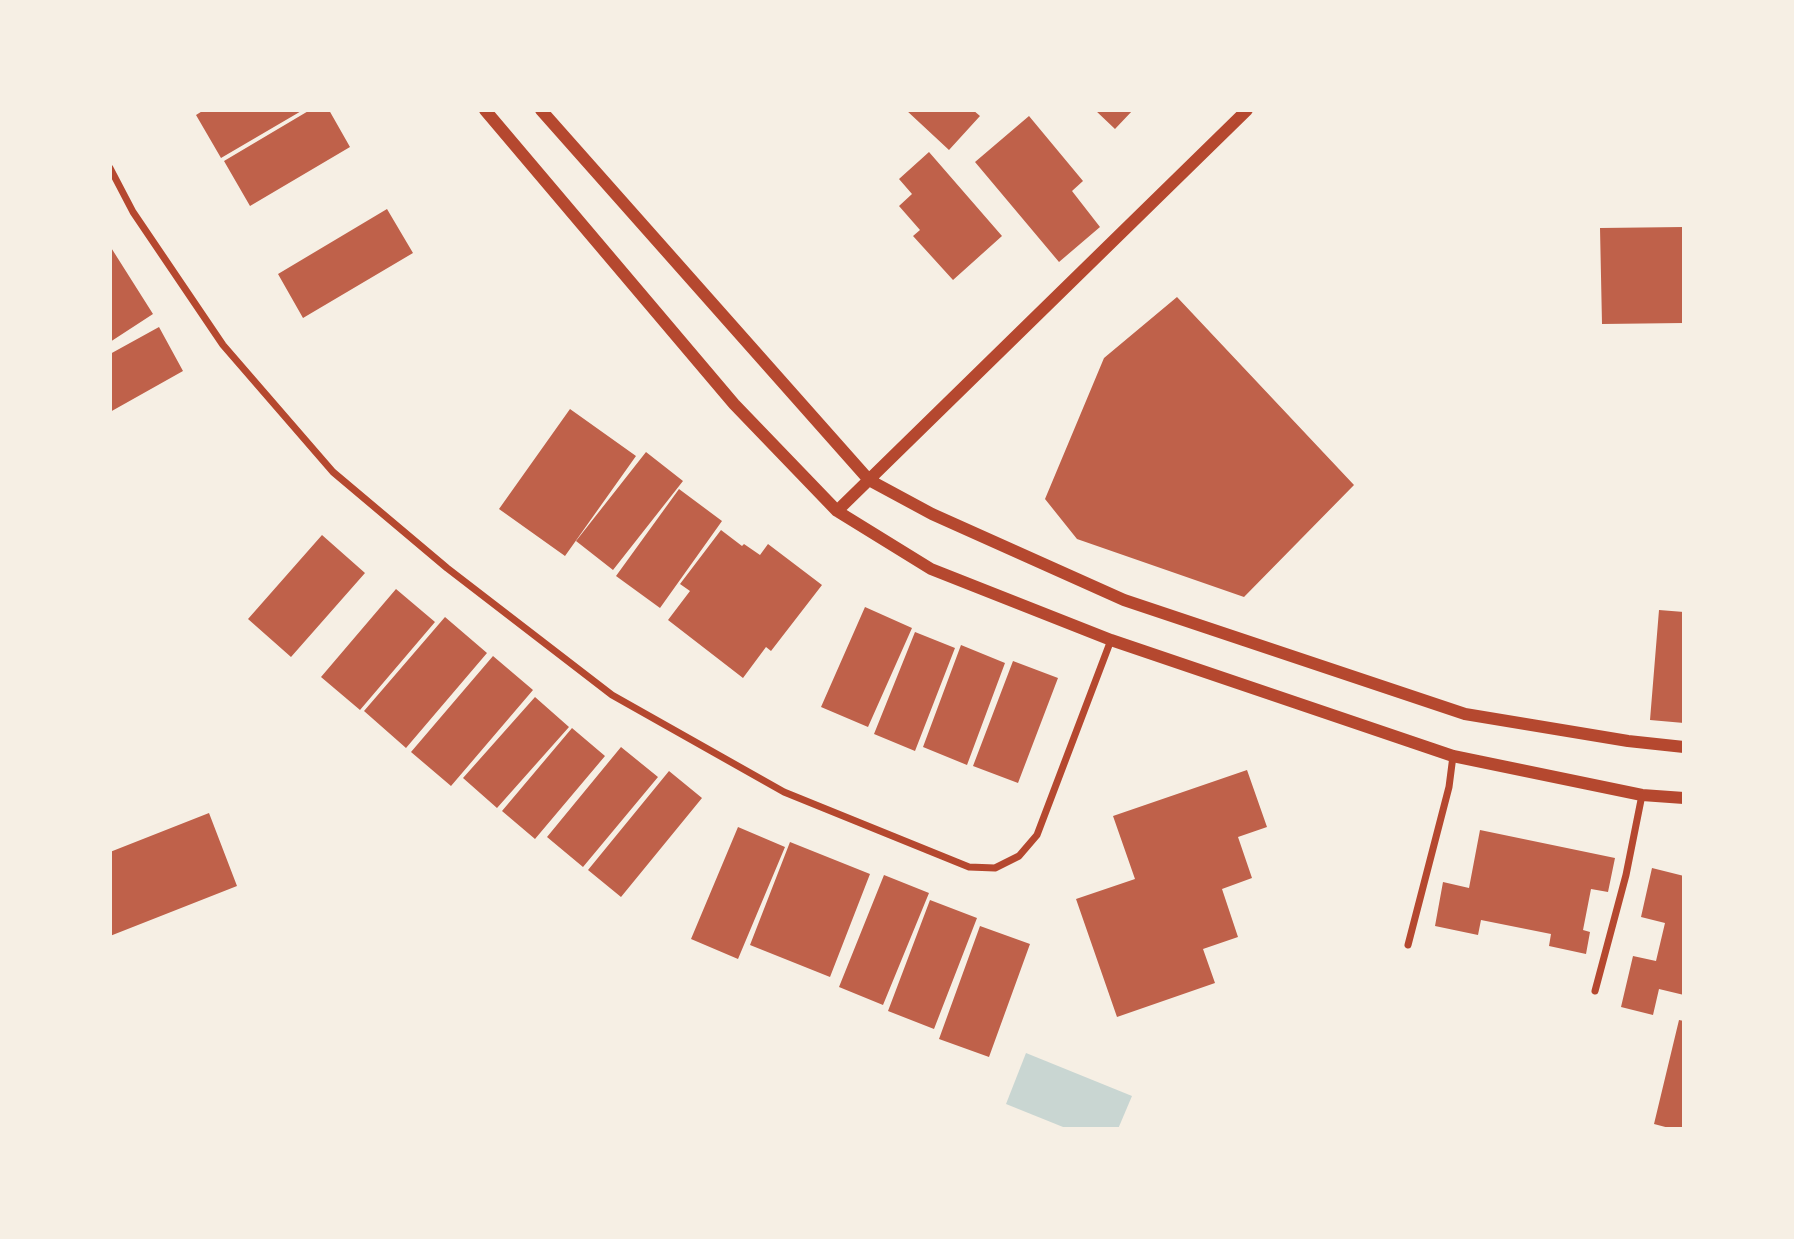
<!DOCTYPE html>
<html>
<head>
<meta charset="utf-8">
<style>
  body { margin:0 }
  #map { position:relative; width:1794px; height:1239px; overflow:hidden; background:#f6efe4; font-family:Karla,sans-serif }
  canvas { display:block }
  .frame { position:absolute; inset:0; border:112px solid #f6efe4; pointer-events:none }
</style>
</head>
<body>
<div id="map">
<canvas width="1794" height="1239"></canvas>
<div class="frame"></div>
</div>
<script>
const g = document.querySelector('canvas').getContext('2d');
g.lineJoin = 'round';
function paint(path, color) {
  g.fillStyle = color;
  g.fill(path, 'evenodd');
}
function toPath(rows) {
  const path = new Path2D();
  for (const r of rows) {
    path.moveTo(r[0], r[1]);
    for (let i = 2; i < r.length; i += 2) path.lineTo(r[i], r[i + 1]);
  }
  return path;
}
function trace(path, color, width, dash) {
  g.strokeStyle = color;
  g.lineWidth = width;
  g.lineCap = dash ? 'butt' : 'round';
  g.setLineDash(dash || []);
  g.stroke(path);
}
const water = toPath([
  [1026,1053,1132,1096,1118,1129,1068,1129,1006,1104]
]);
const building = toPath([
  [204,110,303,110,221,158,196,115],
  [310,110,329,110,350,147,250,206,224,161],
  [906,110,973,110,980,116,949,150],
  [1095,110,1133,110,1115,129],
  [1029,116,1083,181,1072,191,1100,227,1059,262,975,162],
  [929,152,1002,236,953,280,913,236,920,230,899,206,912,194,899,179],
  [387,209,413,253,303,318,278,274],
  [1684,227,1684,323,1602,324,1600,228],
  [110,246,153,314,110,342],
  [1177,297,1354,485,1244,597,1077,539,1045,499,1104,358],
  [159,327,183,371,110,412,110,354],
  [570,409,636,456,565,556,499,509],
  [646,452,683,481,613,570,576,541],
  [679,489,722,521,660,608,616,576],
  [721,530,742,546,744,544,760,555,768,544,822,585,771,651,766,647,743,678,668,620,690,591,680,584],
  [322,535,365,573,291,657,248,619],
  [396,589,435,622,360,710,321,677],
  [865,607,912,628,868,727,821,707],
  [1659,610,1684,612,1684,723,1650,720],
  [445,617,487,653,406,748,364,711],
  [915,632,955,648,915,751,874,734],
  [961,645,1005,663,967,765,923,747],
  [493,656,533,690,451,786,411,752],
  [1013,661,1058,678,1018,783,973,766],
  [535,697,569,727,497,808,463,778],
  [572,728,605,756,535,839,502,811],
  [621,747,658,777,583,867,547,837],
  [1247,770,1267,827,1238,837,1252,878,1222,889,1238,937,1203,949,1215,983,1117,1017,1076,899,1135,879,1113,816],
  [669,771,702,798,621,897,588,870],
  [209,813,237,886,110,936,110,852],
  [738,827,785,847,738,959,691,939],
  [1480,830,1615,858,1608,892,1591,889,1583,930,1590,932,1586,954,1549,946,1551,934,1481,920,1478,935,1435,926,1443,882,1469,888],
  [790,842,870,874,830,977,750,945],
  [1652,868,1684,876,1684,995,1659,989,1653,1015,1621,1007,1633,956,1656,961,1665,923,1641,917],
  [884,875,929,893,883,1005,839,987],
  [930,900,977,918,934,1029,888,1011],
  [980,926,1030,944,989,1057,939,1039],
  [1679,1020,1684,1021,1684,1129,1673,1129,1654,1124]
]);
const minor = toPath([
  [110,168,133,212,223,345,333,472,447,568,612,695,784,792,969,867,995,868,1019,856,1037,835,1111,640],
  [1408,945,1449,787,1453,756],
  [1595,991,1626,875,1642,795]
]);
const tertiary = toPath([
  [485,110,734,404,837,511,931,569,1111,640,1453,756,1642,795,1684,798],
  [541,110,869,480,932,514,1124,600,1465,714,1628,741,1684,747],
  [837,511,1247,110]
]);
paint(water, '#c9d6d2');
paint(building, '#bf614a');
trace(minor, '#b5482f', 7);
trace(tertiary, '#b5482f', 12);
</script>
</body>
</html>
